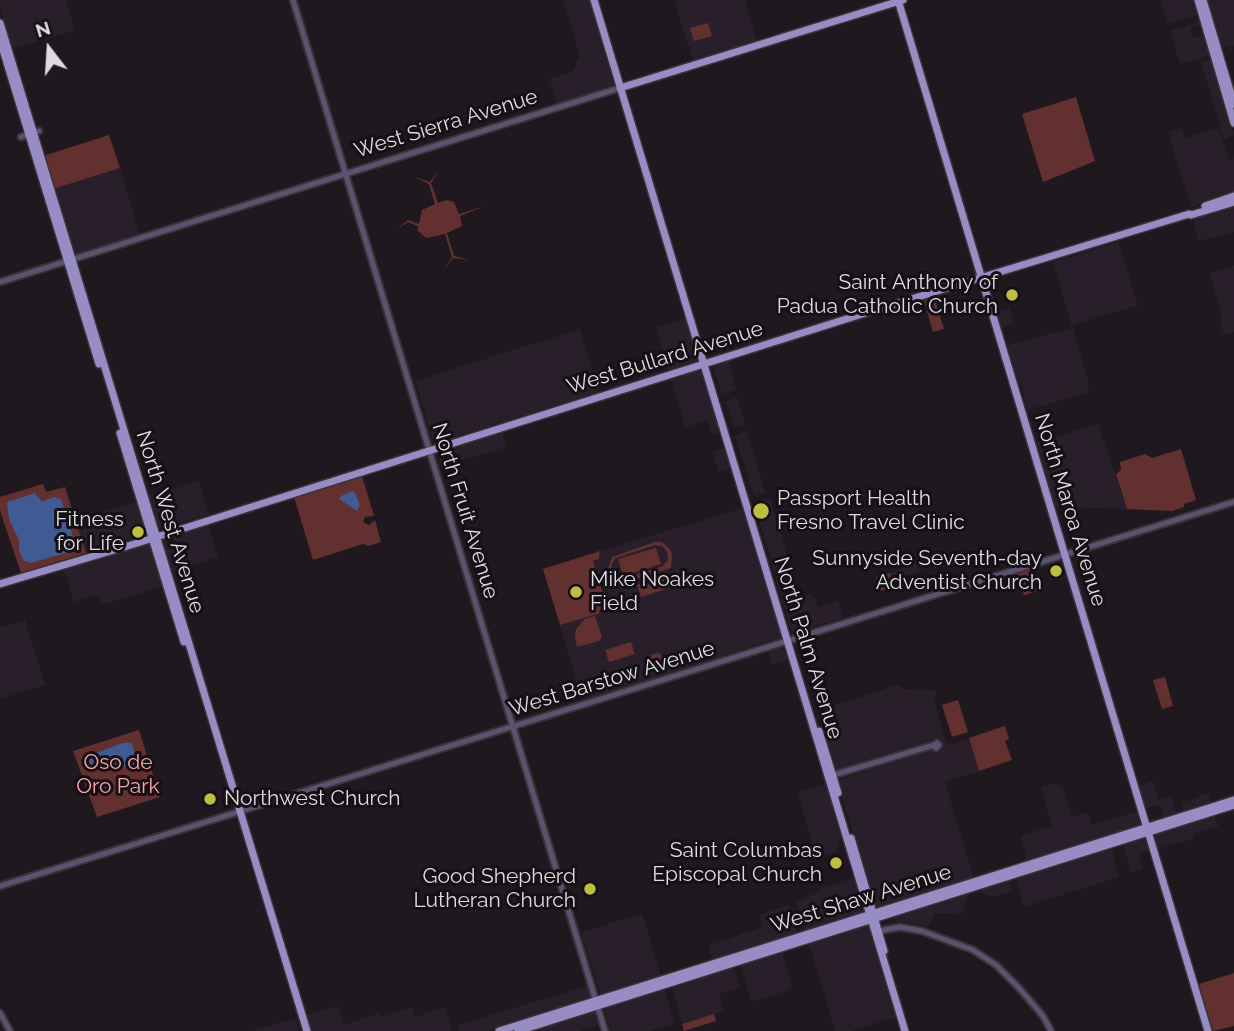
<!DOCTYPE html>
<html>
<head>
<meta charset="utf-8">
<style>
  body { margin:0 }
  #map { position:relative; width:1234px; height:1031px; overflow:hidden; background:#1f191f; font-family:Raleway,sans-serif }
  canvas { display:block }
  .north { position:absolute; left:14px; top:14px; width:70px; height:70px; -webkit-text-stroke:5px #151016; paint-order:stroke; rotate:343deg; font-size:19px; font-weight:700; line-height:28px; text-align:center; color:#dfdbe0 }
  .north::after { content:''; display:block; margin:auto; width:24px; height:32px; background:#dfdbe0; clip-path:polygon(50% 0,100% 100%,50% 72%,0 100%) }
</style>
</head>
<body>
<div id="map">
<canvas width="1234" height="1031"></canvas>
<div class="north">N</div>
</div>
<script>
const g = document.querySelector('canvas').getContext('2d');
g.lineJoin = 'round';
function paint(path, color) {
  g.fillStyle = color;
  g.fill(path, 'evenodd');
}
function toPath(rows) {
  const path = new Path2D();
  for (const r of rows) {
    path.moveTo(r[0], r[1]);
    for (let i = 2; i < r.length; i += 2) path.lineTo(r[i], r[i + 1]);
  }
  return path;
}
function trace(path, color, width, dash) {
  g.strokeStyle = color;
  g.lineWidth = width;
  g.lineCap = dash ? 'butt' : 'round';
  g.setLineDash(dash || []);
  g.stroke(path);
}
function label(font, color, halo, rows, align = 'center') {
  g.font = font + ' Raleway,sans-serif';
  g.lineWidth = 6;
  g.setLineDash([]);
  g.textBaseline = 'middle';
  g.strokeStyle = halo;
  g.fillStyle = color;
  for (const [text, x, y, turn = 0] of rows) {
    g.save();
    g.translate(x, y);
    g.rotate((+turn || 0) * Math.PI / 180);
    g.textAlign = isNaN(turn) ? turn : align;
    if (halo) g.strokeText(text, 0, 0);
    g.fillText(text, 0, 0);
    g.restore();
  }
}
const built = toPath([
  [0,0,66,0,75,30,49,38,49,34,39,37,39,41,16,48,10,46,0,9],
  [563,0,590,0,615,83,614,86,557,104,550,79,572,72,580,56],
  [674,0,745,0,757,41,693,61],
  [1160,0,1194,0,1198,15,1168,24],
  [1207,0,1234,0,1234,45,1222,48],
  [1200,22,1201,24,1190,28,1193,38,1204,35,1210,55,1180,64,1170,31],
  [1212,59,1234,132,1234,135,1224,139,1201,62],
  [1182,128,1186,138,1218,128,1229,160,1234,159,1234,194,1191,207,1168,132],
  [120,168,140,235,74,255,53,189],
  [1234,206,1234,232,1198,241,1193,218],
  [1118,242,1138,305,1074,325,1073,328,1089,384,1087,385,1090,392,1027,410,1022,385,1019,385,1007,345,1072,328,1053,261,1073,257],
  [1234,265,1234,332,1224,334,1220,321,1222,313,1209,273],
  [1009,308,1014,324,1002,328,997,312],
  [688,318,700,360,668,370,656,328],
  [580,329,599,392,434,443,415,381],
  [728,360,737,390,722,394,713,367],
  [701,369,704,370,721,432,712,435,707,420,685,427,671,379],
  [737,397,745,424,734,427,725,402],
  [1098,424,1127,509,1055,507,1036,443],
  [747,430,765,493,754,496,735,436],
  [502,432,506,447,440,467,438,453],
  [727,447,733,468,719,472,712,452],
  [199,481,209,514,158,529,148,497],
  [770,498,793,575,791,577,794,587,796,587,799,597,810,594,814,597,818,607,838,601,843,618,792,633,755,504],
  [138,502,146,534,86,553,76,520],
  [744,508,770,590,782,637,582,700,560,625,598,614,605,601,593,561,601,556,600,551],
  [208,524,218,557,170,572,162,539],
  [148,544,151,545,164,586,101,605,98,595,74,602,64,569],
  [915,557,920,572,906,576,907,580,893,584,890,573,905,567],
  [25,620,45,685,0,699,0,628],
  [783,647,788,660,772,665,768,651],
  [897,685,905,689,936,691,935,704,946,741,952,744,969,738,979,771,945,782,974,879,878,909,875,908,837,781,866,770,861,764,836,771,817,711],
  [1153,781,1159,800,1172,796,1177,815,1165,819,1160,804,1146,808,1139,786],
  [827,783,844,838,840,839,836,852,817,858,797,792],
  [1056,783,1059,787,1062,785,1072,817,1088,812,1092,825,1138,811,1142,826,1023,864,1026,854,1021,836,1052,826,1041,788],
  [1209,793,1211,804,1184,813,1181,803],
  [1214,815,1219,826,1194,834,1195,838,1159,849,1156,845,1154,834],
  [1143,837,1145,838,1149,850,1139,854,1143,869,1131,873,1123,844],
  [1111,847,1119,877,1024,907,1015,878],
  [856,877,864,912,803,930,796,902,820,892,821,888],
  [1008,880,1012,891,993,897,980,892,979,889],
  [970,892,962,914,934,913,930,926,895,921,894,916],
  [789,905,797,934,712,960,708,946,762,927,759,915],
  [642,913,661,976,601,995,581,933],
  [869,925,897,1017,852,1031,835,1031,809,944],
  [782,952,792,986,790,990,751,1002,741,965],
  [734,967,740,987,719,994,724,1011,682,1024,672,987],
  [588,986,592,998,487,1031,459,1031,457,1025],
  [664,989,675,1023,649,1031,610,1031,604,1007],
  [338,1006,344,1025,380,1013,382,1017,412,1007,415,1017,445,1007,452,1031,311,1031,306,1015],
  [594,1011,599,1024,590,1028,580,1031,531,1031],
  [295,1018,299,1031,253,1031]
]);
const green = toPath([
  [708,23,712,36,694,41,690,28],
  [1076,97,1095,161,1043,182,1022,114],
  [109,135,120,168,53,189,44,158,46,155],
  [440,168,431,183,438,203,447,200,454,202,459,214,485,206,460,216,462,226,447,233,454,256,469,260,453,258,444,270,452,257,445,234,426,238,417,230,419,227,408,222,396,230,408,220,419,224,422,210,435,204,429,184,415,177,430,182],
  [934,297,944,329,933,332,924,301],
  [1181,449,1196,500,1184,504,1184,507,1172,511,1127,509,1116,474,1121,470,1120,462,1145,454,1152,458],
  [362,476,374,516,365,517,363,522,369,525,375,520,381,542,369,546,363,544,313,560,294,497],
  [43,484,46,492,65,487,86,553,21,573,0,511,0,497],
  [655,542,662,542,669,548,672,554,671,568,617,585,608,569,612,557],
  [655,545,662,546,667,551,668,560,663,566,624,579,614,574,611,565,616,558],
  [656,548,661,564,623,576,618,559],
  [600,551,599,559,593,561,605,601,598,614,560,625,543,569],
  [1032,568,1038,591,1024,595,1017,573],
  [678,571,682,584,641,597,637,585],
  [890,573,894,587,880,591,876,577],
  [595,616,602,637,599,641,577,647,575,638,576,629,585,619],
  [631,642,635,654,609,662,605,650],
  [659,653,668,663,668,668,654,672,651,671,647,660,653,654],
  [1165,677,1173,706,1162,709,1153,680],
  [958,700,968,732,952,737,942,705],
  [1005,726,1009,739,1005,741,1012,760,979,771,969,738],
  [139,730,160,797,97,817,73,751],
  [1234,973,1234,1026,1213,1031,1199,984],
  [714,1014,716,1021,684,1031,682,1024]
]);
const water = toPath([
  [352,491,355,493,360,505,357,511,339,499,341,496],
  [35,493,42,502,54,497,61,499,76,547,72,551,31,563,24,561,19,551,19,540,9,519,7,502],
  [123,743,130,743,132,745,138,761,135,767,127,768,112,763,106,767,91,768,88,756]
]);
const minor = toPath([
  [293,0,605,1031],
  [21,137,39,131],
  [0,282,620,88],
  [937,743,939,745,936,748,934,746,937,743],
  [830,776,934,745],
  [0,886,1234,502],
  [879,931,900,927,922,931,973,950,996,965,1020,989,1043,1016,1051,1031],
  [0,1013,10,1031]
]);
const major = toPath([
  [594,0,905,1031],
  [898,0,1208,1031],
  [1198,0,1234,123],
  [1203,0,1234,104],
  [0,23,307,1031],
  [0,40,99,364],
  [620,88,903,0],
  [1205,206,1234,196],
  [120,433,184,642],
  [0,584,131,545,859,315,1189,214,1191,215,1234,202],
  [819,731,838,793],
  [851,838,884,951],
  [499,1031,1234,800],
  [518,1031,1234,805]
]);
const markers = [
  [1012,295,7,"#bfbe41"],
  [761,511,9,"#bfbe41"],
  [138,532,7,"#bfbe41"],
  [1056,571,7,"#bfbe41"],
  [576,592,7,"#bfbe41"],
  [210,799,7,"#bfbe41"],
  [836,863,7,"#bfbe41"],
  [590,889,7,"#bfbe41"]
];
const streetNames = [
  ["West Sierra Avenue",446,124,-17],
  ["West Bullard Avenue",665,358,-17],
  ["North Maroa Avenue",1070,510,73],
  ["North Fruit Avenue",465,511,73],
  ["North West Avenue",170,522,73],
  ["North Palm Avenue",808,648,73],
  ["West Barstow Avenue",612,679,-17],
  ["West Shaw Avenue",861,899,-17]
];
const poiNames = [
  ["Saint Anthony of",998,283],
  ["Padua Catholic Church",998,307],
  ["Passport Health",777,499,"left"],
  ["Fresno Travel Clinic",777,523,"left"],
  ["Fitness",124,520],
  ["for Life",124,544],
  ["Sunnyside Seventh-day",1042,559],
  ["Adventist Church",1042,583],
  ["Mike Noakes",590,580,"left"],
  ["Field",590,604,"left"],
  ["Northwest Church",224,799,"left"],
  ["Saint Columbas",822,851],
  ["Episcopal Church",822,875],
  ["Good Shepherd",576,877],
  ["Lutheran Church",576,901]
];
const parkNames = [
  ["Oso de",118,763],
  ["Oro Park",118,787]
];
paint(built, '#281f2a');
paint(green, '#633030');
paint(water, '#405a93');
trace(minor, '#3a343a', 9);
trace(major, '#3a343a', 10);
trace(minor, '#59536f', 5);
trace(major, '#988cc4', 7);
for (const [x, y, r, color] of markers) {
  const dot = new Path2D();
  dot.arc(x, y, r, 0, 2 * Math.PI);
  g.fillStyle = color;
  g.fill(dot);
  trace(dot, '#151016', 2.5);
}
label('21px', '#dfdbe0', '#151016', streetNames);
label('21px', '#dfdbe0', '#151016', poiNames, 'right');
label('21px', '#faa4a2', '#151016', parkNames);
</script>
</body>
</html>
